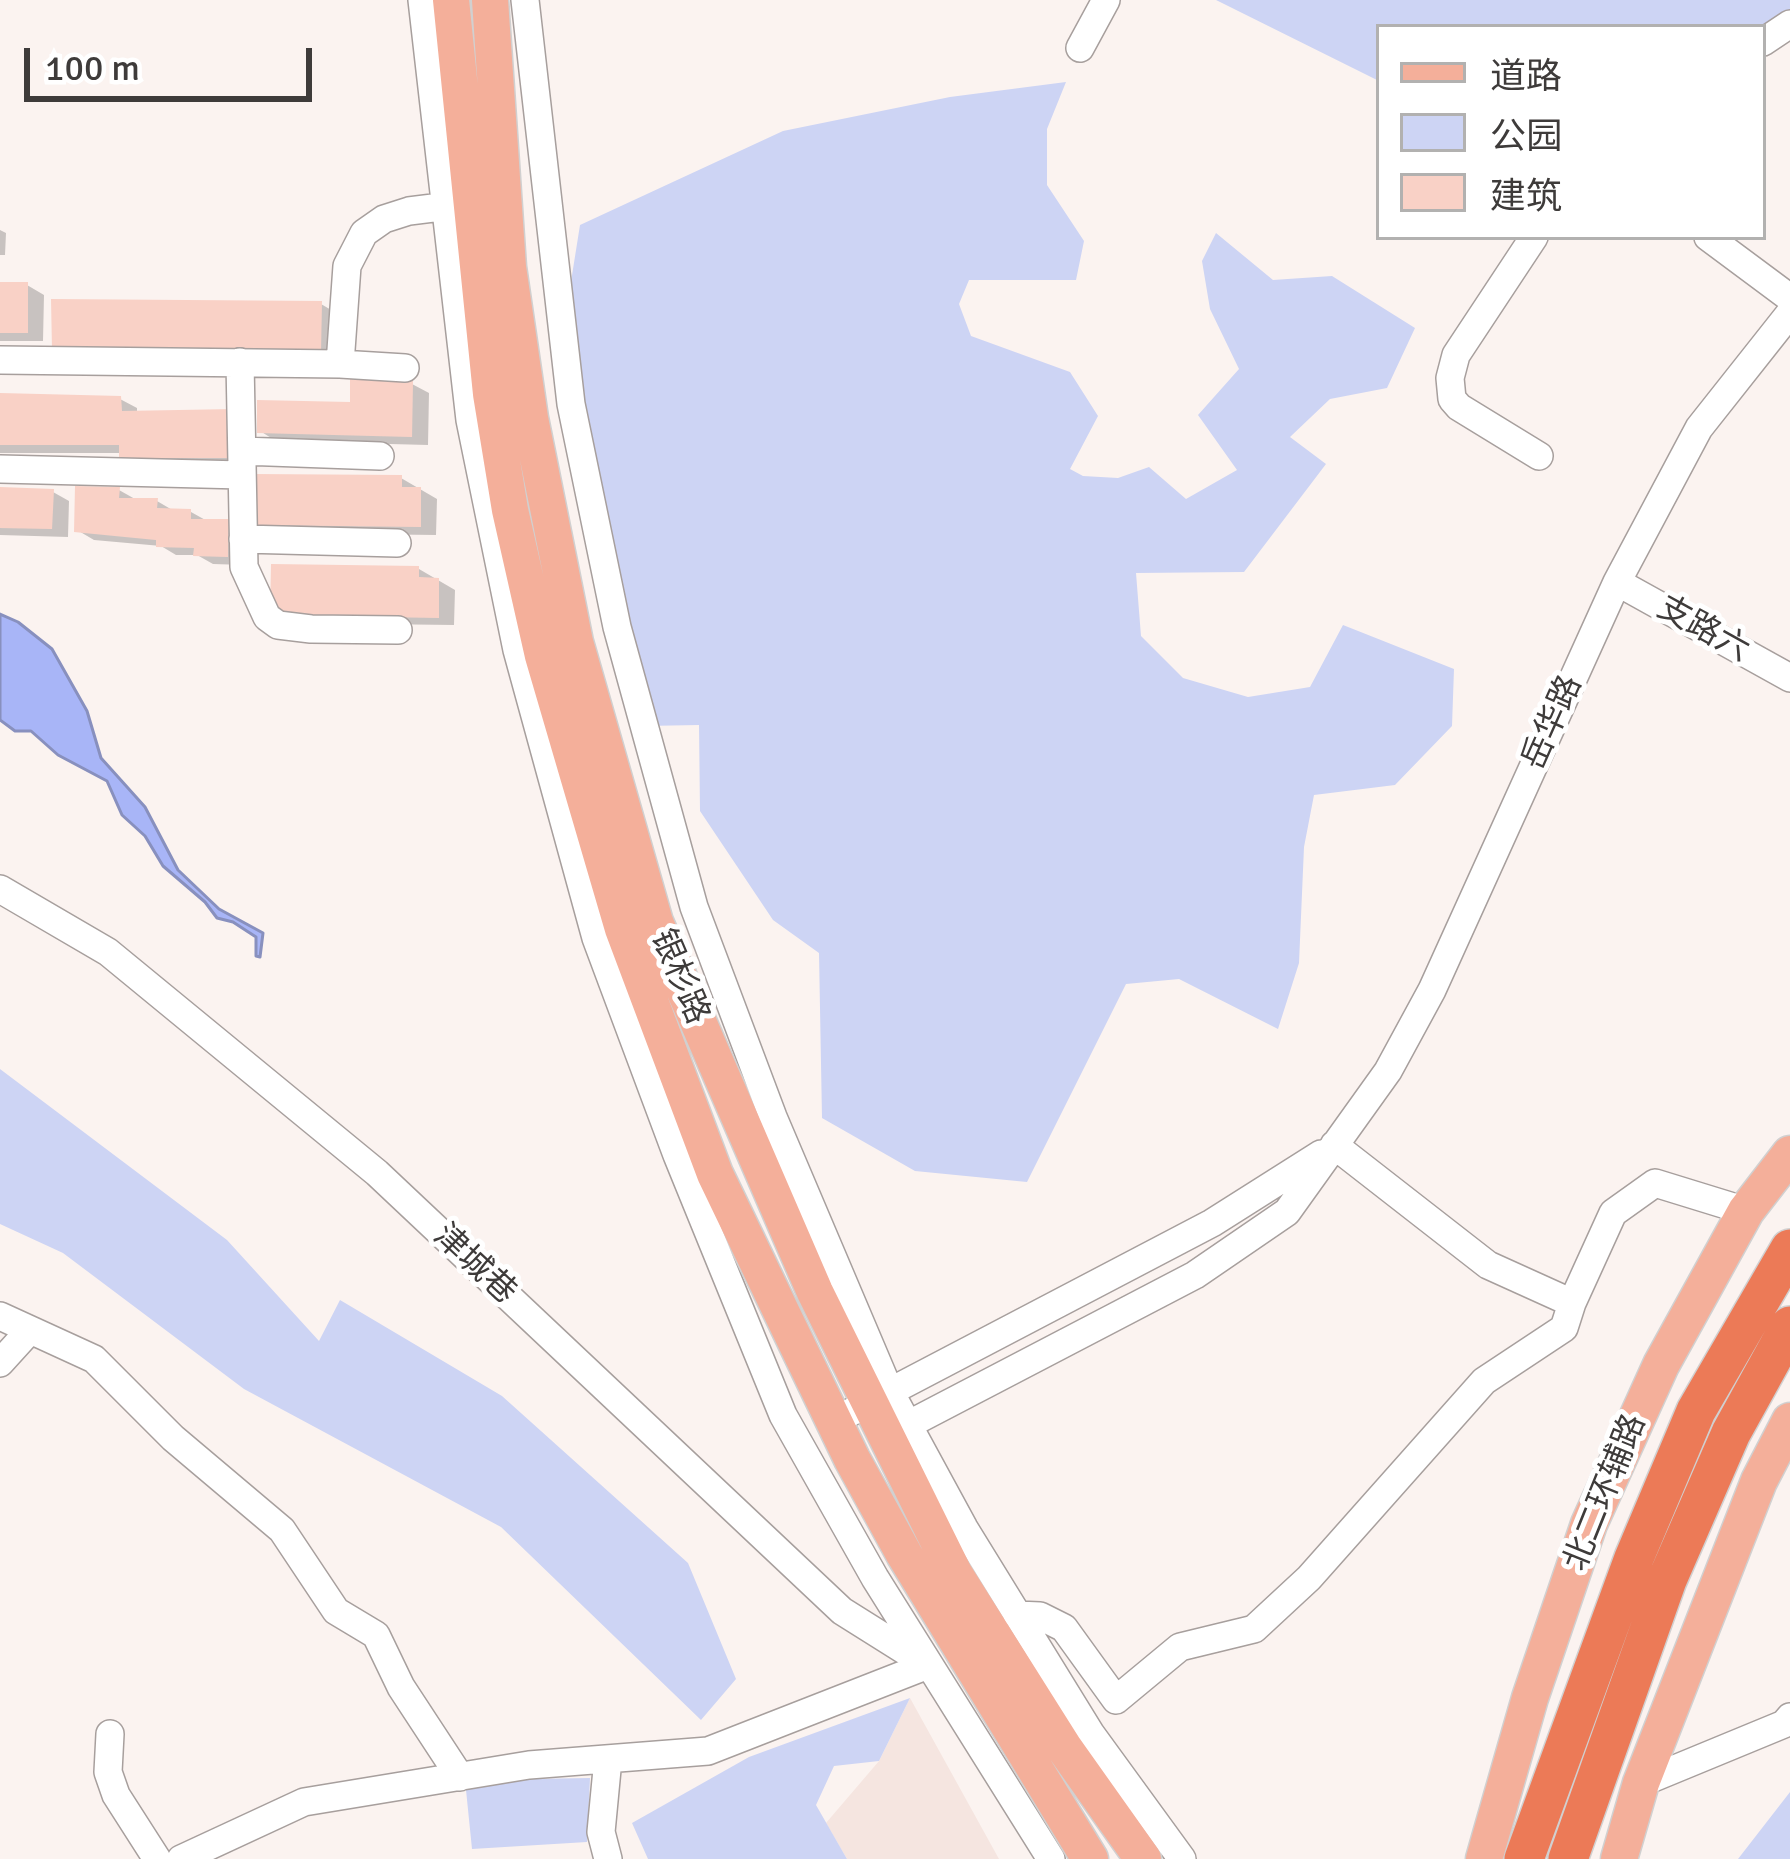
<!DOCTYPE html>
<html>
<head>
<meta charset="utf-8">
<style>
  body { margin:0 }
  #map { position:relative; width:1790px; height:1859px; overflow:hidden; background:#fbf3f0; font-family:Signika,"Noto Sans SC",sans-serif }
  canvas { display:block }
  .legend { position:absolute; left:1376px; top:24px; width:390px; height:216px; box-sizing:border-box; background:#fff; border:3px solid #b2b1b0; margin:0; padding:15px 21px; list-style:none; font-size:36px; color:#3e3b3a }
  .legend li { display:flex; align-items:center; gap:24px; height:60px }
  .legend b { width:60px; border:3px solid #b2b1b0 }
  .scale { position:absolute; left:24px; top:48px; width:288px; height:54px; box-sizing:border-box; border:6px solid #3e3b3a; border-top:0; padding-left:15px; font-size:36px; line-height:42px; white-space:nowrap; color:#3e3b3a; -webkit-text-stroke:9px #fff; paint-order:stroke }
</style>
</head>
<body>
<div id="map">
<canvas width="1790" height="1859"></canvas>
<ul class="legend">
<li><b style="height:15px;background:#f4af9a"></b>道路</li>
<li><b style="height:33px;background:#cdd4f4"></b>公园</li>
<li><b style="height:33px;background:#f9d1c6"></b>建筑</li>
</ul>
<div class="scale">100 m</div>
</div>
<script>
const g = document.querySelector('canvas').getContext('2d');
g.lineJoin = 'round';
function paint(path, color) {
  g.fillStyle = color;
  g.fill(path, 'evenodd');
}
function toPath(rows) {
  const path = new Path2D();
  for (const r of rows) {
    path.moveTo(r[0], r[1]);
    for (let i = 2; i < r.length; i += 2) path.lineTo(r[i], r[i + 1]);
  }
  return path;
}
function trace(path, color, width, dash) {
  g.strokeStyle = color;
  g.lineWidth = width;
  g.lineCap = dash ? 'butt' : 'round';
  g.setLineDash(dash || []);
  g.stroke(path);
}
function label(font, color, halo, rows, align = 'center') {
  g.font = font + ' Signika,"Noto Sans SC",sans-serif';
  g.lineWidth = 10;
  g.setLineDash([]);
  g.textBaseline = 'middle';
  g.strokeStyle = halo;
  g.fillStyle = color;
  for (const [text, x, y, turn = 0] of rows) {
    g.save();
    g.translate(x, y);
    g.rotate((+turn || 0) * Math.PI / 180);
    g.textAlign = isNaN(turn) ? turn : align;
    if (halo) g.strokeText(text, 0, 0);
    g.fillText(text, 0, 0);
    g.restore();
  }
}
const built = toPath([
  [910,1698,999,1859,847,1859,826,1823,879,1761]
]);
const green = toPath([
  [1216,0,1790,0,1790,16,1763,27,1379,27,1379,81],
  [1066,82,1047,129,1047,185,1084,241,1076,280,969,280,959,304,971,336,1070,372,1098,416,1070,469,1083,476,1118,478,1149,467,1186,499,1237,470,1198,415,1239,369,1210,309,1202,261,1216,233,1273,280,1332,276,1415,328,1387,388,1330,399,1290,437,1326,464,1244,572,1136,573,1141,636,1183,678,1248,697,1310,687,1343,625,1454,669,1452,726,1395,785,1314,795,1304,847,1299,963,1278,1029,1179,979,1126,984,1027,1182,915,1171,822,1118,819,953,773,920,700,811,699,725,644,726,566,313,580,225,783,131,950,97],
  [0,1069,227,1240,319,1341,340,1300,502,1396,688,1563,736,1679,701,1720,501,1527,244,1389,63,1253,0,1224],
  [910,1698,879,1761,834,1766,816,1805,847,1859,648,1859,632,1823,749,1757],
  [590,1778,587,1842,472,1849,465,1780],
  [1790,1792,1790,1859,1738,1859]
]);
const water = toPath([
  [0,614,18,622,52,649,87,711,101,758,145,807,178,870,219,909,263,933,260,957,256,956,256,937,233,922,217,918,205,902,163,866,145,836,122,815,107,781,58,755,31,731,15,731,0,720,0,614]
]);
const shadow = toPath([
  [0,230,6,233,5,255,0,255],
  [0,285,27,285,44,295,43,341,0,341],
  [321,304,338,314,337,359,71,358],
  [412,384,429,393,428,445,276,441,260,431],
  [0,396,120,399,137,408,137,414,248,466,139,466,122,457,122,453,0,453],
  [401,478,437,499,436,535,272,533,255,523],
  [0,490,53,492,69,501,68,537,0,535],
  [119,490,135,499,157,501,174,511,191,512,209,522,228,522,245,532,244,565,213,564,197,555,176,555,161,546,94,540,77,530],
  [419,569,455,590,454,625,290,623]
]);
const building = toPath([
  [0,282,28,282,28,333,0,333],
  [51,299,322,301,321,351,52,350],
  [350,379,413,381,412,437,257,433,257,400,350,402],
  [0,393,121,396,122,411,235,409,233,458,119,458,119,445,0,445],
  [253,474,402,475,402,487,421,487,421,527,252,525],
  [75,486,120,487,119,498,158,498,157,508,191,509,191,519,229,519,228,557,193,556,194,548,156,547,156,540,74,532],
  [0,487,54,489,52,529,0,528],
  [271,564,419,566,419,577,439,578,439,618,270,615]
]);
const minor = toPath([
  [422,0,470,420,517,650,596,938,677,1155,783,1415,875,1578,1051,1859],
  [525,0,571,404,617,627,694,907,773,1117,889,1390,964,1528,1091,1734,1182,1859],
  [1763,42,1790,24],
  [1080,48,1106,0],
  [1534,237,1456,355,1450,378,1452,399,1459,407,1539,456],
  [1708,237,1790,298],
  [0,360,340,364,405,368],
  [240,362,244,567,267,617,278,625,311,629,398,630],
  [340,364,347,266,364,233,384,219,409,211,457,205],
  [242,451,380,456],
  [0,469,242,475],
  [243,539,397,543],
  [1617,582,1790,678],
  [0,889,108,952,377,1173,842,1611,920,1660],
  [1334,1145,1488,1265,1572,1303,1613,1213,1655,1183,1746,1211],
  [0,1316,94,1359,173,1438,282,1530,336,1611,376,1635,401,1687,460,1777],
  [0,1363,30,1330],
  [834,1421,1212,1223,1321,1154],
  [896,1431,1195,1275,1287,1212,1388,1071,1432,990,1617,582,1699,428,1790,313],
  [1017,1615,1040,1616,1064,1628,1116,1700,1180,1647,1254,1629,1309,1578,1484,1381,1564,1328,1572,1303],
  [110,1734,108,1772,116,1795,157,1859],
  [1641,1783,1784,1724,1790,1717],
  [181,1859,304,1802,529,1765,708,1751,928,1665],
  [608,1859,601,1832,608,1759]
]);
const major = toPath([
  [451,0,491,394,510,510,543,656,623,929,715,1174,852,1459,904,1554,1090,1859],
  [490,0,508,267,530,418,575,642,655,922,815,1292,954,1573,1065,1749,1143,1859],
  [1484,1859,1530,1698,1589,1524,1661,1365,1746,1211,1790,1154],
  [1619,1859,1641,1783,1759,1481,1790,1421]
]);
const highway = toPath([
  [1524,1859,1634,1558,1696,1411,1790,1249],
  [1568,1859,1667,1580,1731,1433,1790,1326]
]);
const streetNames = [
  ["支路六",1703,630,29],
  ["岳华路",1553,723,-66],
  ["银杉路",679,977,67],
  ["津城巷",474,1265,43],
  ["北二环辅路",1606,1493,-68]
];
paint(built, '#f5e5e0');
paint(green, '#cdd4f4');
paint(water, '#a8b5f7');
trace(water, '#8890be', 3);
paint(shadow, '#0003');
paint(building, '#f9d1c6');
trace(minor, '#a79f9d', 30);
trace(major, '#d1d0d0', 39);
trace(highway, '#d1d0d0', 42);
trace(minor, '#fff', 27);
trace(major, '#f4af9a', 36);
trace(highway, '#ec7a57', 39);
label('33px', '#3e3b3a', '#fff', streetNames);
</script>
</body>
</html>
